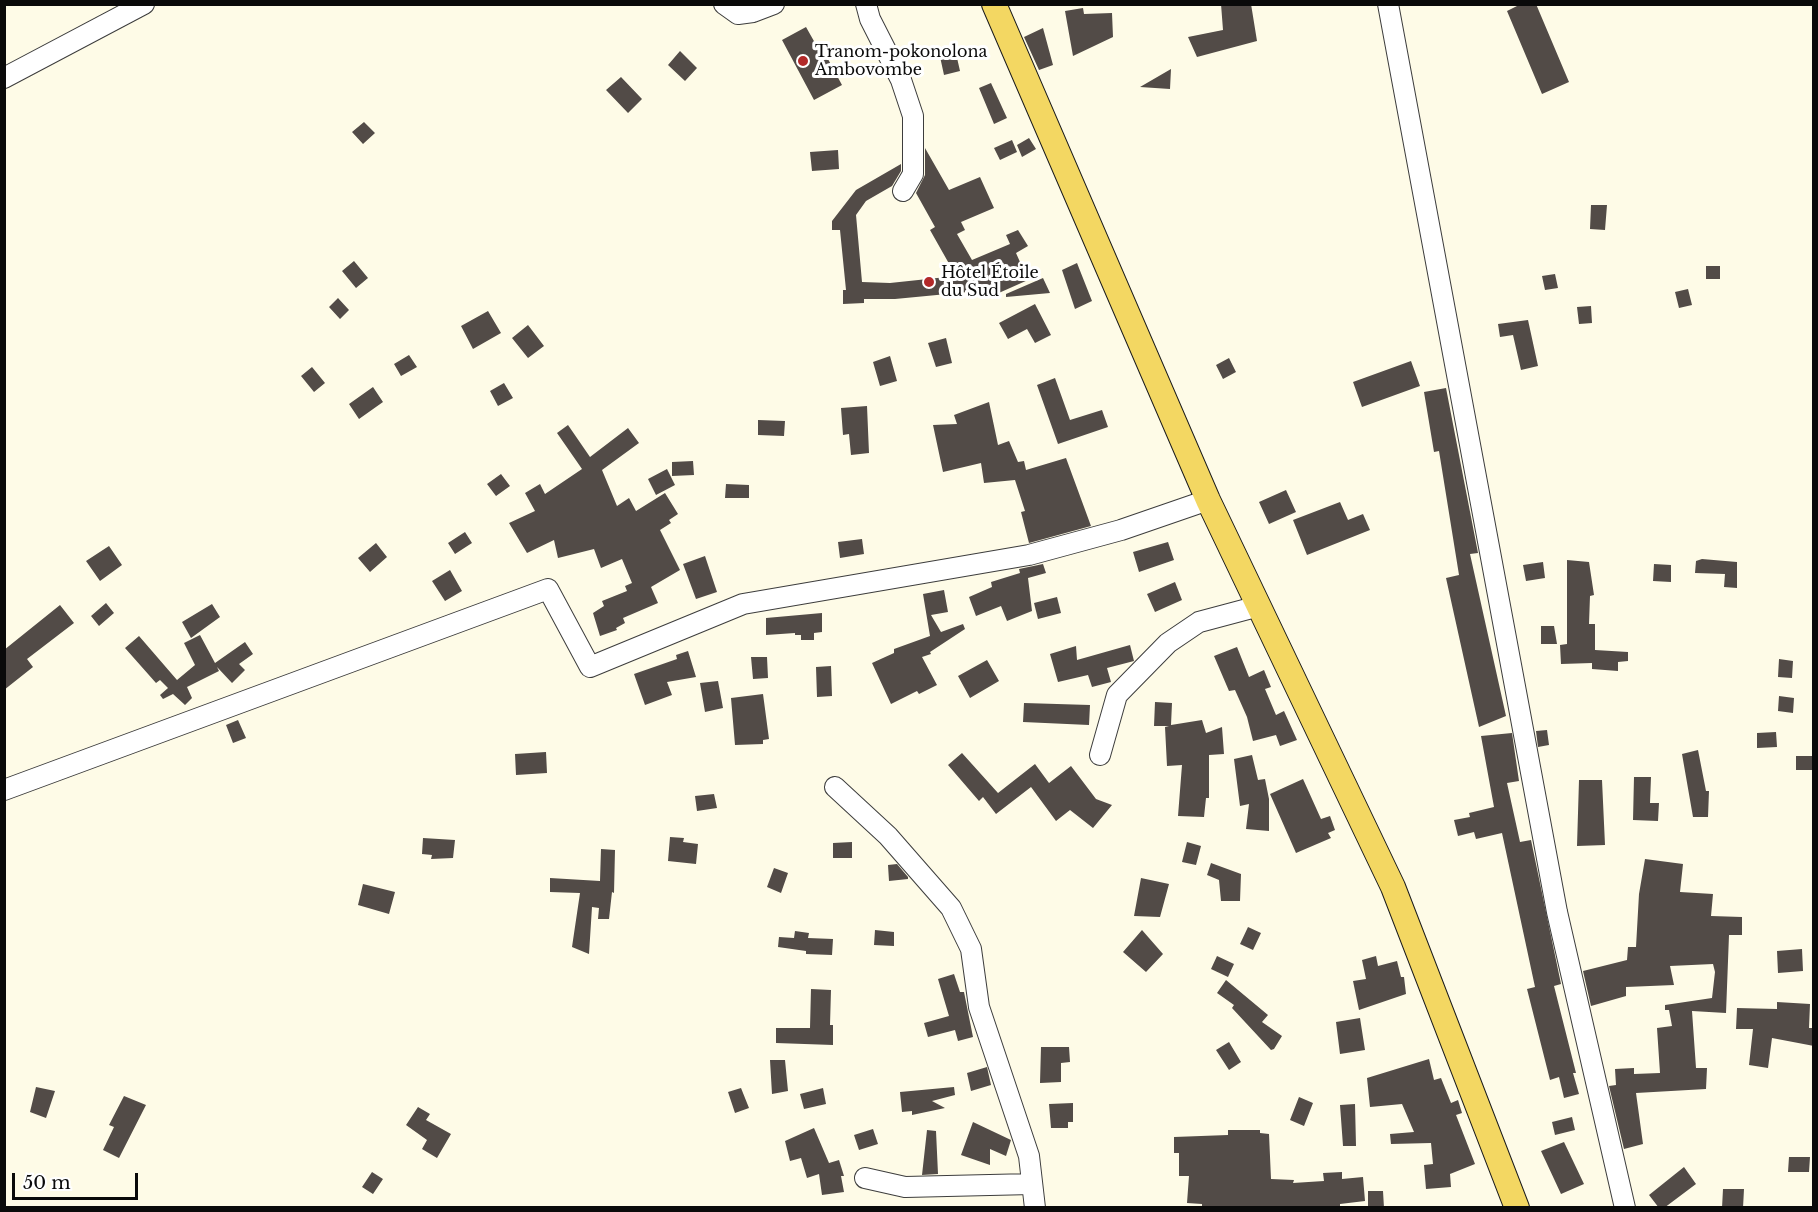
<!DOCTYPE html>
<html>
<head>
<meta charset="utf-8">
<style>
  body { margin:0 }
  #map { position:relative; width:1818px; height:1212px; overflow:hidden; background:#fefbe7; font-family:"Libre Baskerville",serif }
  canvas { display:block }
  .frame { position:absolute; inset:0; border:6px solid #0a0a0a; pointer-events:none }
  .scale { position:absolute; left:12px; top:1173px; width:126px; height:27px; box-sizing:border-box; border:3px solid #0a0a0a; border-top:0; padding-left:8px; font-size:18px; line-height:21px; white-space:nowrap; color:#0a0a0a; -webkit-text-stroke:4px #fff; paint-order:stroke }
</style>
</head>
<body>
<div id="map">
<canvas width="1818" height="1212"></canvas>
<div class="frame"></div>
<div class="scale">50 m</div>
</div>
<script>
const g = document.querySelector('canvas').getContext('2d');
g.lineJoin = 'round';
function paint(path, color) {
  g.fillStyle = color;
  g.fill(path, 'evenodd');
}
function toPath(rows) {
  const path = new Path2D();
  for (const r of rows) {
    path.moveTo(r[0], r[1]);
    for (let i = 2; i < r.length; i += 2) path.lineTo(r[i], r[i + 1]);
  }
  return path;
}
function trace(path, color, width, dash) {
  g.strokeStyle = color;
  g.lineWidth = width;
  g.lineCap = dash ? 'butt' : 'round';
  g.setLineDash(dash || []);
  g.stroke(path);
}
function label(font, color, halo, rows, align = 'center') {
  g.font = font + ' "Libre Baskerville",serif';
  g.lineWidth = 6;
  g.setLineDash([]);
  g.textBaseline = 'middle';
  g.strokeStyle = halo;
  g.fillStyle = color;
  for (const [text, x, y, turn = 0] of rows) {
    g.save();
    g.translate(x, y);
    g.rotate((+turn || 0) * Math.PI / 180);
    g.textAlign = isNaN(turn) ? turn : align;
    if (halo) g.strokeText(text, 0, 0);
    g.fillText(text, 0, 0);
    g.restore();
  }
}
const building = toPath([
  [1221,4,1251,4,1257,41,1197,57,1188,37,1223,30],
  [1521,4,1536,4,1569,82,1542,94,1507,11],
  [1083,8,1084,14,1112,13,1113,37,1073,56,1065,11],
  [806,27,819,50,822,48,842,85,814,100,782,40],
  [1043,28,1053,65,1039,70,1024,37],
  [955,49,960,71,944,75,939,52],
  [680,51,697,68,685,81,668,65],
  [1171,69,1170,89,1140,87],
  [621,77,642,99,628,113,606,90],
  [991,83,1007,118,994,124,979,88],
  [364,122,375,133,363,144,352,132],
  [1029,138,1036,149,1022,157,1017,145],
  [1012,140,1017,152,1000,160,994,148],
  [925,148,949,190,980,177,994,208,961,222,965,230,957,234,972,260,1010,244,1006,235,1018,230,1028,246,1016,253,1028,280,992,296,989,290,895,299,864,299,864,303,843,304,843,290,846,290,840,230,832,230,832,221,856,190,901,164,901,171,892,186,866,201,856,215,862,282,890,283,956,276,930,230,935,227,916,193,925,175],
  [838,150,839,169,812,171,810,152],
  [1591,205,1607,205,1605,230,1590,229],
  [354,261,368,278,356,288,342,271],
  [1077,263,1092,301,1075,309,1062,270],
  [1706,266,1720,266,1720,279,1706,279],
  [1555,274,1558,288,1545,290,1542,276],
  [1043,278,1050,293,1006,297,1006,294],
  [1688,289,1692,305,1679,308,1675,292],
  [338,298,349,310,340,319,329,307],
  [1035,304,1051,335,1035,343,1027,329,1008,339,999,323],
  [1591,306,1592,323,1579,324,1577,307],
  [488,311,501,333,473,349,461,326],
  [1528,320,1538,366,1521,370,1513,335,1500,337,1498,324],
  [528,325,544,346,528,358,512,338],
  [946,338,952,363,936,367,928,343],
  [409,355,417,367,401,376,394,364],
  [890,356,897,381,880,386,873,362],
  [1229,358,1236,372,1223,379,1216,365],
  [1411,361,1420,386,1362,407,1353,382],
  [312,367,325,383,314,392,301,376],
  [1055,378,1070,420,1102,410,1108,427,1058,444,1037,385],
  [504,383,513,398,498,406,490,391],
  [373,387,383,402,359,419,349,404],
  [1446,388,1478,553,1470,554,1506,716,1479,727,1446,578,1459,575,1439,451,1434,452,1424,392],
  [989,402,998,445,1009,441,1018,462,1024,461,1026,470,1066,458,1091,526,1029,543,1021,512,1025,511,1015,480,984,483,981,463,943,472,933,425,957,424,954,415],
  [867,406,869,453,851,455,849,434,843,435,841,408],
  [758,420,785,421,784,436,758,435],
  [568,425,590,457,628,428,639,443,602,470,617,506,629,498,636,511,665,493,678,514,669,520,671,523,660,530,680,570,651,587,658,603,623,618,625,623,616,628,617,630,600,636,593,613,604,606,602,601,627,591,625,586,632,583,622,559,601,568,594,549,558,558,554,540,527,553,509,523,535,511,525,493,540,484,545,494,582,469,557,433],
  [693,461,694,475,672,476,672,462],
  [667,469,675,485,656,495,648,479],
  [501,474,510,486,496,496,487,484],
  [726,484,749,485,749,498,725,498],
  [1286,490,1296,512,1269,524,1259,502],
  [1340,502,1348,520,1363,514,1370,530,1307,555,1293,520],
  [465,532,472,543,455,554,448,543],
  [862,539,864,554,840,558,838,542],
  [1168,542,1174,560,1139,572,1133,552],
  [376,543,387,557,370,572,358,558],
  [109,546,122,565,100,581,86,561],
  [705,556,717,592,696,599,683,564],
  [1702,559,1737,562,1737,588,1724,587,1725,574,1695,573,1696,561],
  [1567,560,1589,562,1594,595,1590,596,1589,624,1595,624,1595,650,1628,652,1628,661,1618,662,1618,671,1592,669,1592,663,1561,664,1560,645,1567,644],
  [1543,562,1545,578,1526,581,1523,565],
  [1043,564,1046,573,1028,578,1032,611,1007,621,1001,606,976,616,969,597,992,587,991,582,1020,573,1019,569],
  [1654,564,1671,565,1671,582,1653,581],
  [450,570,462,591,445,601,432,581],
  [1175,582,1182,600,1155,612,1147,594],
  [944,590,948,612,931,615,941,632,963,624,965,629,930,652,931,654,922,657,937,685,919,694,917,691,891,704,872,663,894,653,894,649,930,636,923,594],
  [1057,597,1061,613,1038,619,1034,603],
  [106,603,114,613,99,626,91,616],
  [212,604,220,617,191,638,182,622],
  [60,605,74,623,27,659,33,667,4,690,4,650],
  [822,613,822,632,814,633,814,640,801,640,801,635,795,635,795,633,766,635,766,618],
  [1541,626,1554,626,1557,644,1541,644],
  [200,635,215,663,245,642,253,654,239,664,245,670,232,683,217,667,219,671,187,687,192,698,185,705,173,694,163,699,160,695,168,688,160,680,156,683,125,648,139,636,177,680,195,665,184,643],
  [1130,645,1134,661,1107,668,1111,682,1092,687,1088,675,1058,682,1050,654,1076,646,1077,660],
  [1237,647,1249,677,1264,670,1271,687,1265,689,1276,715,1284,711,1297,740,1280,746,1276,735,1253,741,1247,717,1235,690,1229,691,1214,656],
  [688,651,696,677,667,682,672,695,645,705,634,674,677,659,676,655],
  [751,657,767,657,768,678,753,679],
  [1779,659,1793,661,1792,678,1778,677],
  [987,660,999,681,970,698,958,676],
  [831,666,832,696,817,697,816,667],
  [718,681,723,708,705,712,700,683],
  [763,694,769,739,763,740,763,744,735,745,731,698],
  [1779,696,1794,698,1793,713,1778,711],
  [1155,702,1172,703,1171,725,1202,720,1206,733,1222,727,1224,754,1209,755,1209,798,1206,798,1204,817,1178,816,1182,765,1167,766,1165,727,1169,726,1154,726],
  [1024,703,1090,705,1089,725,1023,722],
  [238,720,246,738,233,743,226,725],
  [1547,730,1549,745,1538,747,1536,731],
  [1776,732,1777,747,1757,748,1757,733],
  [1512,733,1519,781,1507,783,1520,842,1531,840,1561,984,1554,986,1576,1073,1573,1073,1579,1094,1564,1098,1559,1077,1550,1080,1527,989,1535,987,1502,833,1476,839,1474,832,1458,836,1454,820,1470,817,1469,813,1494,807,1481,736],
  [1698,750,1706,791,1709,791,1708,817,1693,817,1682,754],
  [546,752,547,773,516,775,515,754],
  [962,753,998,793,1035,764,1049,783,1071,766,1096,799,1112,805,1093,828,1070,810,1056,821,1031,787,996,814,983,797,979,801,948,765],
  [1252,755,1258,780,1265,779,1269,799,1269,831,1246,829,1249,804,1240,806,1234,759],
  [1796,756,1814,756,1814,770,1796,770],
  [1634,777,1651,777,1650,803,1659,803,1658,821,1633,820],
  [1303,779,1321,819,1330,816,1335,830,1328,833,1331,838,1296,853,1270,794],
  [1579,780,1602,780,1605,845,1577,846],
  [714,794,717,808,697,811,695,796],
  [670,837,684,838,683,842,698,844,696,864,668,861],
  [423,838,455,840,453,858,431,859,432,855,422,854],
  [852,842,852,858,833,858,833,843],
  [1187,842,1201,846,1196,865,1182,862],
  [601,849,615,850,614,893,612,892,609,919,598,919,599,908,592,907,589,954,572,947,580,893,550,892,550,878,600,881],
  [1645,859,1683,864,1680,892,1713,894,1711,916,1742,917,1742,935,1729,935,1726,1013,1692,1011,1696,1068,1707,1068,1706,1089,1636,1093,1643,1144,1624,1149,1609,1086,1616,1085,1615,1069,1634,1068,1634,1074,1660,1073,1657,1028,1672,1026,1669,1010,1665,1010,1665,1005,1712,998,1715,972,1713,964,1670,966,1674,985,1626,987,1626,996,1591,1006,1583,971,1627,960,1628,947,1636,947,1639,894],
  [1211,863,1241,874,1240,901,1221,901,1219,880,1207,875],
  [897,864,908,877,908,879,889,881,888,865],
  [774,868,788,873,781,893,767,887],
  [1141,878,1169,884,1160,917,1134,916],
  [363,884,395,892,389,914,358,905],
  [1248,927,1261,933,1253,950,1240,944],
  [875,930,894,932,894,946,874,945],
  [1142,930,1163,954,1146,972,1123,952],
  [795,931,809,933,808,938,833,939,832,955,806,954,806,951,778,947,779,937,794,938],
  [1802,949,1803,971,1778,973,1777,951],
  [1217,956,1234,964,1228,977,1211,969],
  [1376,956,1378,966,1397,961,1401,977,1404,977,1406,994,1359,1010,1353,981,1366,979,1362,960],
  [954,974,960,992,964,992,973,1037,958,1041,955,1030,928,1037,924,1023,949,1016,938,979],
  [1226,980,1268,1015,1262,1022,1282,1036,1274,1049,1271,1050,1232,1008,1234,1005,1217,993],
  [811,989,831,990,830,1025,833,1025,833,1045,776,1043,776,1028,810,1028],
  [1777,1002,1810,1004,1809,1028,1814,1028,1814,1046,1772,1038,1768,1068,1749,1065,1753,1029,1736,1029,1737,1008,1777,1009],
  [1360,1018,1365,1050,1340,1054,1336,1022],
  [1229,1042,1241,1062,1229,1070,1216,1050],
  [1041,1047,1069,1047,1070,1062,1061,1063,1061,1082,1040,1083],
  [1429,1059,1434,1080,1441,1078,1451,1103,1458,1100,1462,1113,1456,1115,1475,1164,1450,1174,1451,1187,1426,1189,1424,1165,1433,1164,1431,1143,1391,1144,1390,1134,1414,1132,1402,1104,1370,1107,1367,1078],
  [770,1060,785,1060,788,1091,772,1094],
  [987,1067,991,1085,971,1091,967,1073],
  [36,1087,55,1091,46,1118,30,1112],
  [954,1087,955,1095,932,1101,945,1108,912,1115,912,1111,902,1112,900,1092],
  [741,1088,749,1108,735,1113,728,1092],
  [823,1088,826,1104,804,1109,800,1094],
  [124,1096,146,1105,119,1158,103,1150,114,1127,109,1125],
  [1299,1097,1313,1103,1304,1126,1290,1120],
  [1073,1103,1073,1122,1068,1122,1068,1128,1051,1128,1049,1104],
  [1355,1104,1356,1146,1343,1146,1340,1105],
  [418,1107,430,1114,426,1120,451,1134,437,1158,422,1149,427,1140,406,1125],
  [1572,1117,1575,1130,1555,1135,1552,1122],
  [973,1122,1011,1140,1006,1156,990,1149,990,1165,961,1155],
  [814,1128,829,1163,839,1160,844,1176,841,1176,844,1192,822,1195,819,1174,807,1178,801,1158,790,1161,785,1141],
  [873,1129,878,1144,859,1150,854,1135],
  [927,1130,936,1131,938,1174,922,1175],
  [1228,1130,1260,1130,1260,1133,1269,1134,1271,1179,1294,1180,1293,1183,1324,1181,1323,1173,1342,1172,1342,1179,1363,1177,1365,1201,1340,1204,1340,1208,1202,1208,1202,1204,1187,1203,1189,1176,1179,1176,1179,1153,1174,1153,1174,1137,1228,1135],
  [1564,1142,1584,1184,1561,1194,1541,1151],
  [1789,1157,1810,1157,1809,1172,1788,1172],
  [1684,1167,1696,1184,1664,1208,1659,1208,1649,1195],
  [372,1172,383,1179,373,1194,362,1187],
  [1723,1189,1744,1189,1743,1208,1722,1208],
  [1368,1191,1383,1191,1384,1208,1368,1208]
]);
const minor = toPath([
  [724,4,738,14,753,12,774,4],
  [866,4,870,19,901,80,913,116,913,174,903,191],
  [1388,4,1557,912,1625,1208],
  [4,78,144,4],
  [1100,755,1117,695,1168,643,1199,622,1259,606],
  [835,787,888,836,951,908,971,949,979,1007,1029,1156,1035,1208],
  [4,790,548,589,590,667,743,604,1029,555,1121,530,1208,500],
  [865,1178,905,1187,1032,1184]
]);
const major = toPath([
  [994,4,1208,500,1393,887,1517,1208]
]);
const markers = [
  [803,61,6,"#b22929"],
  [929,282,6,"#b22929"]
];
const poiNames = [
  ["Tranom-pokonolona",815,52],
  ["Ambovombe",815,70],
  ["Hôtel Étoile",941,273],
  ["du Sud",941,291]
];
paint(building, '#524b47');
trace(minor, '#3d3d3d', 22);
trace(major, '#1b1b1b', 26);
trace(minor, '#fff', 20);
trace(major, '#f3d762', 24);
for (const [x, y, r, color] of markers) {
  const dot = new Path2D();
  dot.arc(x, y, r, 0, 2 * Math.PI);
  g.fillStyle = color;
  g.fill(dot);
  trace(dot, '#fff', 2);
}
label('16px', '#0a0a0a', '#fff', poiNames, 'left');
</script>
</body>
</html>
